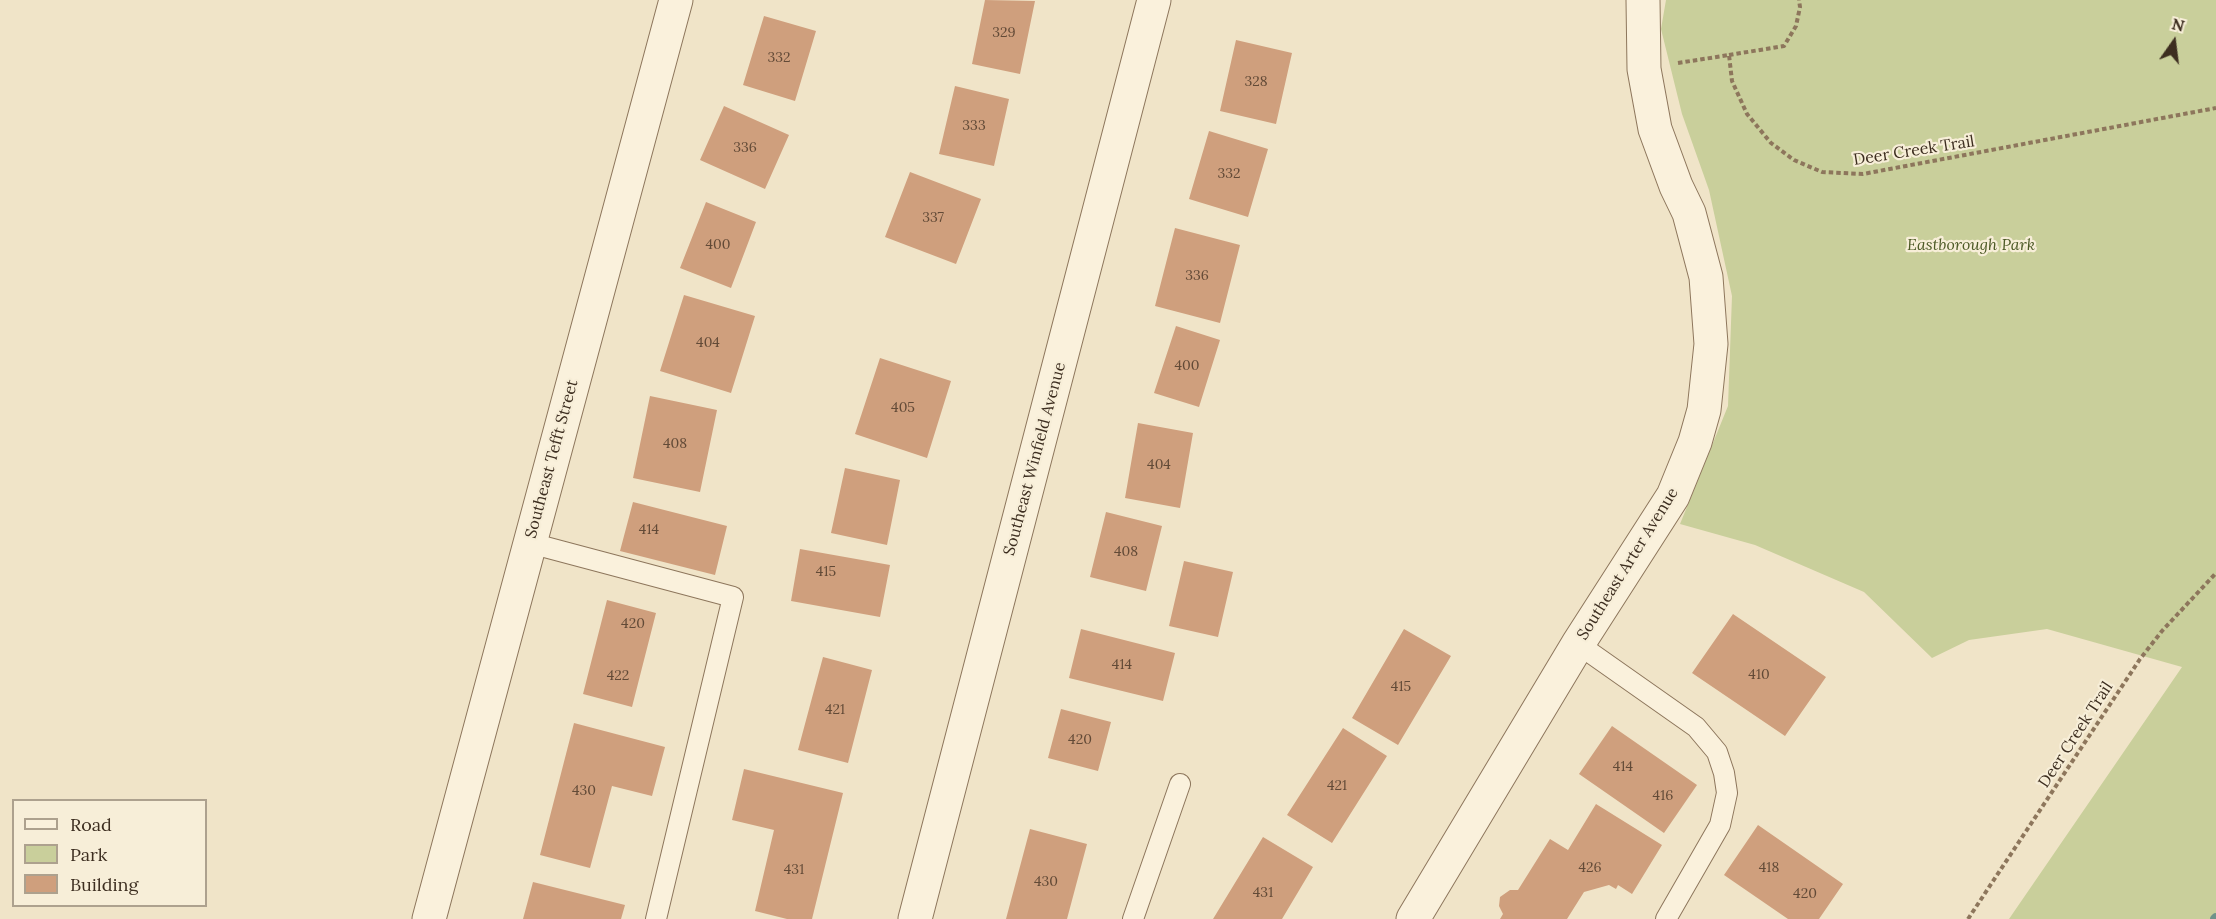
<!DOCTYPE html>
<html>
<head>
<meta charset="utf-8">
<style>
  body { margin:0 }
  #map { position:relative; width:2216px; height:919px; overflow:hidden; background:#f0e4c8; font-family:Lora,serif }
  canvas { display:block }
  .legend { position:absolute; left:12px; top:799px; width:195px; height:108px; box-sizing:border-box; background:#f7eed8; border:2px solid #ada18e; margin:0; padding:8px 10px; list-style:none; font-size:18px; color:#3d2e20 }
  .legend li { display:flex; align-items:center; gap:12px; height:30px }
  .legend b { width:30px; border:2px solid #ada18e }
  .north { position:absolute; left:2144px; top:12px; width:60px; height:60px; -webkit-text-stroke:4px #f7eed8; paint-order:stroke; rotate:14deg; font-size:16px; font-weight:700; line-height:24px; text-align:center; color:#3d2e20 }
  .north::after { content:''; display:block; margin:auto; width:21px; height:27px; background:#3d2e20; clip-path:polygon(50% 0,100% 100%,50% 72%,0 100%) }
</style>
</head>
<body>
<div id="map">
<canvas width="2216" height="919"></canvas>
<ul class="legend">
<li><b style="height:8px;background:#faf1dc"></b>Road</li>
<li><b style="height:16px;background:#c9cf9b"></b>Park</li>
<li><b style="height:16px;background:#cf9f7d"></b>Building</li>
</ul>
<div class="north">N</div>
</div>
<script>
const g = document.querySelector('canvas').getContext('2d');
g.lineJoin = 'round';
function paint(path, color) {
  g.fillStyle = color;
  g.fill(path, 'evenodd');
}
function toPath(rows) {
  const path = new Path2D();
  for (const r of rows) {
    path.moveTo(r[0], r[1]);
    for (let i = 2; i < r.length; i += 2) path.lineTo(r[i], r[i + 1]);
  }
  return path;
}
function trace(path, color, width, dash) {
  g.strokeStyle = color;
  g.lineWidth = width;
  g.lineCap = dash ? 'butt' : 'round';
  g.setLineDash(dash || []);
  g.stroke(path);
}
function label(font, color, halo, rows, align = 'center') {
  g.font = font + ' Lora,serif';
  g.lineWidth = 4.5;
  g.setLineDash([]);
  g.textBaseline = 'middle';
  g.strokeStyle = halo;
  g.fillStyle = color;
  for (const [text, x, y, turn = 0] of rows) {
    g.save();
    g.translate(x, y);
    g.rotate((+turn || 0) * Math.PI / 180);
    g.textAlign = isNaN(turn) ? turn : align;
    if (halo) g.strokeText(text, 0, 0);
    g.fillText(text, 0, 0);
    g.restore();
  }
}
const green = toPath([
  [1666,0,2216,0,2216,919,2009,919,2182,667,2047,629,1969,640,1932,658,1864,592,1755,545,1680,524,1728,406,1732,296,1709,190,1682,114,1661,29]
]);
const stream = toPath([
  [2215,919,2216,918]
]);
const building = toPath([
  [985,0,1035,1,1020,74,972,64],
  [764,16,816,31,795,101,743,85],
  [1236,40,1292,53,1276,124,1220,111],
  [955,86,1009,99,994,166,939,154],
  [724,106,789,135,765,189,700,160],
  [1209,131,1268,149,1248,217,1189,199],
  [910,172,981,199,956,264,885,237],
  [706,202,756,222,731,288,680,268],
  [1175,228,1240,245,1220,323,1155,306],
  [684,295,755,316,731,393,660,371],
  [1176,326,1220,340,1199,407,1154,393],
  [880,358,951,381,927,458,855,434],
  [650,396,717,410,700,492,633,478],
  [1138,423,1193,433,1180,508,1125,498],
  [845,468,900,480,887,545,831,533],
  [633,502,727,526,715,575,620,551],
  [1106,512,1162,526,1146,591,1090,577],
  [800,549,890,565,880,617,791,601],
  [1184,561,1233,572,1218,637,1169,626],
  [607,600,656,613,632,707,583,694],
  [1733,614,1826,677,1785,736,1692,673],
  [1081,629,1175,653,1163,701,1069,678],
  [1404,629,1451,656,1398,745,1352,718],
  [823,657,872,670,848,763,798,750],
  [1061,709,1111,722,1098,771,1048,758],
  [574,723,665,747,652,796,612,786,590,868,540,855],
  [1612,726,1697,785,1664,833,1579,774],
  [1343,728,1387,756,1332,843,1287,815],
  [744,769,843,793,812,919,787,919,755,911,774,830,732,820],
  [1596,804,1662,845,1632,894,1618,885,1616,889,1609,885,1584,892,1567,919,1500,919,1503,914,1499,906,1500,897,1510,890,1518,890,1550,839,1568,850],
  [1758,825,1843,884,1819,919,1788,919,1724,875],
  [1030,829,1087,844,1067,919,1006,919],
  [1263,837,1313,867,1282,919,1213,919],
  [533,882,625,905,621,919,523,919]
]);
const path = toPath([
  [1729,55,1784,46,1796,26,1800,7,1799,0],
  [1678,63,1729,55,1732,81,1747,114,1771,143,1794,160,1822,172,1863,174,2216,108],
  [1968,919,2140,659,2162,631,2216,573]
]);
const lane = toPath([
  [530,543,733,597,656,919],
  [1578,644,1696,727,1717,752,1724,773,1727,793,1720,825,1666,919],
  [1133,919,1180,784]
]);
const street = toPath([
  [429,919,676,0],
  [915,919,1154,0],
  [1413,919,1578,644,1673,496,1695,442,1704,410,1711,344,1706,277,1689,213,1676,186,1655,129,1644,69,1643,0]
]);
const numberNames = [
  ["329",1004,33],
  ["332",779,58],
  ["328",1256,82],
  ["333",974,126],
  ["336",745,148],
  ["332",1229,174],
  ["337",933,218],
  ["400",718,245],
  ["336",1197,276],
  ["404",708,343],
  ["400",1187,366],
  ["405",903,408],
  ["408",675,444],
  ["404",1159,465],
  ["414",649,530],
  ["408",1126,552],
  ["415",826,572],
  ["420",633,624],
  ["414",1122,665],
  ["410",1759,675],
  ["422",618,676],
  ["415",1401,687],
  ["421",835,710],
  ["420",1080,740],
  ["414",1623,767],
  ["421",1337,786],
  ["430",584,791],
  ["416",1663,796],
  ["426",1590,868],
  ["418",1769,868],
  ["431",794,870],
  ["430",1046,882],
  ["431",1263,893],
  ["420",1805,894]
];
const streetNames = [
  ["Deer Creek Trail",1914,151,-9],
  ["Southeast Tefft Street",552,459,-75],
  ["Southeast Winfield Avenue",1035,459,-75],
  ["Southeast Arter Avenue",1628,564,-58],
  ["Deer Creek Trail",2076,735,-57]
];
const parkNames = [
  ["Eastborough Park",1971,245]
];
paint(green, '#c9cf9b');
trace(stream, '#6f938a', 10);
paint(building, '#cf9f7d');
trace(lane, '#8d765c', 22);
trace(street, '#8d765c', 35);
trace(path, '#8d765c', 4, [4.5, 3]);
trace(lane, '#faf1dc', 20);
trace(street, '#faf1dc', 33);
label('14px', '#624a37', null, numberNames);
label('16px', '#3d2e20', '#f7eed8', streetNames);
label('italic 16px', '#4d5a26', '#f7eed8', parkNames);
</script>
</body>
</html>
